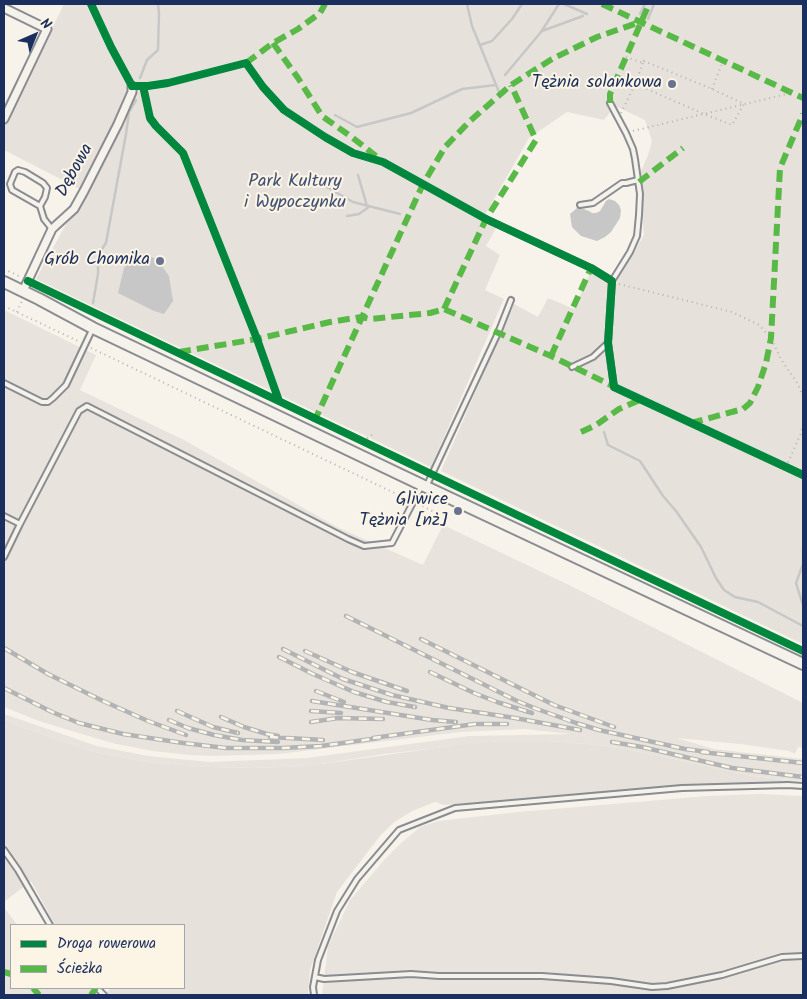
<!DOCTYPE html>
<html>
<head>
<meta charset="utf-8">
<style>
  body { margin:0 }
  #map { position:relative; width:807px; height:999px; overflow:hidden; background:#f7f3ea; font-family:Kalam,sans-serif }
  canvas { display:block }
  .frame { position:absolute; inset:0; border:5px solid #1b2f5e; pointer-events:none }
  .legend { position:absolute; left:10px; top:924px; width:175px; height:65px; box-sizing:border-box; background:#fcf5e5; border:1px solid #a2a6af; margin:0; padding:6px 9px; list-style:none; font-size:15px; color:#1b2f5e }
  .legend li { display:flex; align-items:center; gap:10px; height:25px }
  .legend b { width:25px; border:1px solid #a2a6af }
  .north { position:absolute; left:10px; top:10px; width:50px; height:50px; -webkit-text-stroke:4px #fcf5e5; paint-order:stroke; rotate:44deg; font-size:14px; font-weight:700; line-height:20px; text-align:center; color:#1b2f5e }
  .north::after { content:''; display:block; margin:auto; width:18px; height:22px; background:#1b2f5e; clip-path:polygon(50% 0,100% 100%,50% 72%,0 100%) }
</style>
</head>
<body>
<div id="map">
<canvas width="807" height="999"></canvas>
<div class="frame"></div>
<ul class="legend">
<li><b style="height:6px;background:#00873e"></b>Droga rowerowa</li>
<li><b style="height:6px;background:#58b947"></b>Ścieżka</li>
</ul>
<div class="north">N</div>
</div>
<script>
const g = document.querySelector('canvas').getContext('2d');
g.lineJoin = 'round';
function paint(path, color) {
  g.fillStyle = color;
  g.fill(path, 'evenodd');
}
function toPath(rows) {
  const path = new Path2D();
  for (const r of rows) {
    path.moveTo(r[0], r[1]);
    for (let i = 2; i < r.length; i += 2) path.lineTo(r[i], r[i + 1]);
  }
  return path;
}
function trace(path, color, width, dash) {
  g.strokeStyle = color;
  g.lineWidth = width;
  g.lineCap = dash ? 'butt' : 'round';
  g.setLineDash(dash || []);
  g.stroke(path);
}
function label(font, color, halo, rows, align = 'center') {
  g.font = font + ' Kalam,sans-serif';
  g.lineWidth = 4;
  g.setLineDash([]);
  g.textBaseline = 'middle';
  g.strokeStyle = halo;
  g.fillStyle = color;
  for (const [text, x, y, turn = 0] of rows) {
    g.save();
    g.translate(x, y);
    g.rotate((+turn || 0) * Math.PI / 180);
    g.textAlign = isNaN(turn) ? turn : align;
    if (halo) g.strokeText(text, 0, 0);
    g.fillText(text, 0, 0);
    g.restore();
  }
}
const built = toPath([
  [4,310,96,355,80,390,184,440,337,527,423,565,443,525,569,585,803,703,803,748,798,747,795,754,789,751,740,744,677,738,714,749,803,759,803,781,752,776,646,753,600,745,548,741,500,741,384,754,308,766,255,768,210,767,147,762,95,752,39,733,4,720,4,714,97,746,148,756,210,762,307,758,469,736,571,734,524,729,461,732,278,754,213,756,190,755,153,751,116,744,75,732,39,721,4,707],
  [758,794,803,796,803,995,322,995,328,946,350,900,385,859,400,844,420,827,438,821,518,812,707,796],
  [4,967,11,975,11,988,24,988,32,995,4,995]
]);
const green = toPath([
  [64,4,803,4,803,644,441,471,514,304,538,317,548,298,574,309,591,271,616,283,644,235,639,176,648,155,652,141,645,120,615,106,604,120,567,112,529,138,482,220,496,228,486,246,500,255,485,290,504,299,431,467,36,279,84,191,4,150,4,126],
  [4,720,39,733,95,752,147,762,210,767,255,768,307,766,458,745,500,741,548,741,600,745,646,753,752,776,798,781,716,784,444,805,435,802,412,811,393,823,380,836,337,892,310,970,308,995,104,995,111,988,184,988,184,925,55,925,31,881,4,902],
  [4,907,17,925,11,925,11,975,4,967],
  [24,988,92,988,98,995,32,995]
]);
const water = toPath([
  [609,199,615,201,619,205,621,210,620,218,611,232,605,237,597,241,581,236,572,227,570,214,577,208,581,208,589,211,592,213,596,213,600,211,606,201],
  [136,252,157,259,169,276,173,301,164,314,154,311,118,293,124,268]
]);
const stream = toPath([
  [467,4,472,26,499,92],
  [564,4,587,14],
  [640,14,645,4],
  [648,19,654,4],
  [542,31,583,16],
  [480,45,492,41,512,19,522,4],
  [505,75,541,32,559,4],
  [140,78,147,60,158,50,159,13,158,4],
  [335,115,357,127,411,113,462,89,496,85],
  [358,175,367,206],
  [325,186,353,202,400,214],
  [347,216,359,214,370,206],
  [93,303,98,274,98,255,106,243,126,134,129,112,136,100],
  [604,432,608,445,640,461,663,496,676,511,701,547,716,578,724,590,735,597,758,602,803,626],
  [803,549,803,564,796,583,803,605]
]);
const path = toPath([
  [626,57,643,63,644,61,712,89,744,104,732,125,704,114,635,84,643,63],
  [712,89,723,61],
  [621,113,635,84],
  [633,131,791,93],
  [4,269,21,277],
  [619,284,732,312,759,325,771,338,782,361,796,381,803,396],
  [4,306,80,342],
  [17,312,22,301],
  [91,348,407,499],
  [363,441,375,433],
  [786,467,801,433,803,425],
  [418,504,438,514]
]);
const lane = toPath([
  [610,103,626,133,633,149,635,159,640,194,639,215,637,236,630,252,612,281,608,343,614,387],
  [580,205,593,203,622,183,626,183,638,180],
  [40,206,45,197,47,188,43,183,25,172,18,170,15,172,10,184,12,190,40,206,44,219,52,229],
  [486,219,591,268,612,281],
  [572,367,593,357,608,343],
  [4,383,42,402,48,402,53,398,66,385,92,330],
  [427,485,498,333,511,300],
  [4,516,20,524,79,411,87,406,348,539,364,546,392,543,422,485],
  [4,557,20,524],
  [4,850,18,870,50,925],
  [315,977,324,979,411,974,439,976,542,976,611,981,652,987,667,986,722,975,782,957,803,956],
  [97,988,104,995],
  [314,995,313,987,318,960,337,911,357,879,399,830,455,808,682,788,788,785,803,786]
]);
const street = toPath([
  [4,8,47,29,4,119],
  [23,291,52,229,74,209,84,191,118,124,132,92,132,86]
]);
const secondary = toPath([
  [4,282,39,299,93,328,422,485,803,664]
]);
const rail = toPath([
  [346,616,517,701,537,709,576,723,599,730,685,749,708,752],
  [421,639,554,705,614,727],
  [4,648,48,674,103,701,148,721,186,735],
  [283,649,343,679,392,695,449,708,515,718,580,730],
  [305,651,352,672,407,691],
  [279,657,313,674,354,692,387,702,415,707],
  [430,672,474,693,497,702,532,713],
  [4,688,52,712,79,723,123,734,183,743,226,748,283,748,321,746,379,738],
  [316,691,344,702],
  [312,701,432,720,456,722],
  [177,711,213,727,238,733],
  [311,711,341,713],
  [221,717,244,727,267,734,278,736],
  [169,720,188,728,214,735,242,740,278,742],
  [311,722,338,718,383,719],
  [270,737,323,740],
  [373,738,475,724,507,724],
  [612,742,642,747,732,768,803,777],
  [701,752,803,763]
]);
const quiet = toPath([
  [602,4,803,98],
  [273,43,298,78,322,116,353,138,376,156],
  [246,63,273,43,298,29,320,13,325,4],
  [610,103,610,94,649,4],
  [639,182,683,148],
  [444,309,486,219,536,140,511,85],
  [179,352,257,339,330,322,361,317,370,319,430,313,444,309,551,356,615,387],
  [551,356,591,268],
  [314,422,423,184,445,147,470,121,511,85,552,59,597,37,640,22],
  [691,423,743,409,750,403,758,387,766,363,771,338,780,168,803,114],
  [581,432,596,425,619,409,642,399],
  [4,972,11,974],
  [33,988,39,995],
  [91,995,96,988]
]);
const cycleway = toPath([
  [91,4,111,47,132,86],
  [132,86,148,86,168,83,246,63,263,87,284,110,325,137,353,153,383,162,486,219,591,268,612,281,608,343,614,387,803,475],
  [135,86,143,86,150,118,156,126,183,153,257,339,279,401],
  [28,281,452,484,803,651]
]);
const markers = [
  [672,84,5,"#68748f"],
  [160,261,5,"#68748f"],
  [458,511,5,"#68748f"]
];
const poiNames = [
  ["Tężnia solankowa",662,84],
  ["Grób Chomika",150,261],
  ["Gliwice",448,501],
  ["Tężnia [nż]",448,522]
];
const streetNames = [
  ["Dębowa",76,171,-61]
];
const parkNames = [
  ["Park Kultury",295,183],
  ["i Wypoczynku",295,204]
];
paint(built, '#e8e4dd');
paint(green, '#e6e2db');
paint(water, '#c7c7c7');
trace(stream, '#c7c7c7', 2.5);
trace(lane, '#8a8c91', 8);
trace(street, '#8a8c91', 11);
trace(secondary, '#8a8c91', 14);
trace(path, '#b2b3b4', 2, [1, 4]);
trace(lane, '#f5f2ec', 4);
trace(street, '#f5f2ec', 7);
trace(secondary, '#f5f2ec', 10);
trace(rail, '#b2b3b4', 4.5);
trace(rail, '#fcf5e5', 2.5, [8]);
trace(quiet, '#58b947', 6, [12, 6]);
trace(cycleway, '#00873e', 8);
for (const [x, y, r, color] of markers) {
  const dot = new Path2D();
  dot.arc(x, y, r, 0, 2 * Math.PI);
  g.fillStyle = color;
  g.fill(dot);
  trace(dot, '#fcf5e5', 2);
}
label('18px', '#1b2f5e', '#fcf5e5', poiNames, 'right');
label('18px', '#1b2f5e', '#fcf5e5', streetNames);
label('18px', '#425176', '#fcf5e5', parkNames);
</script>
</body>
</html>
